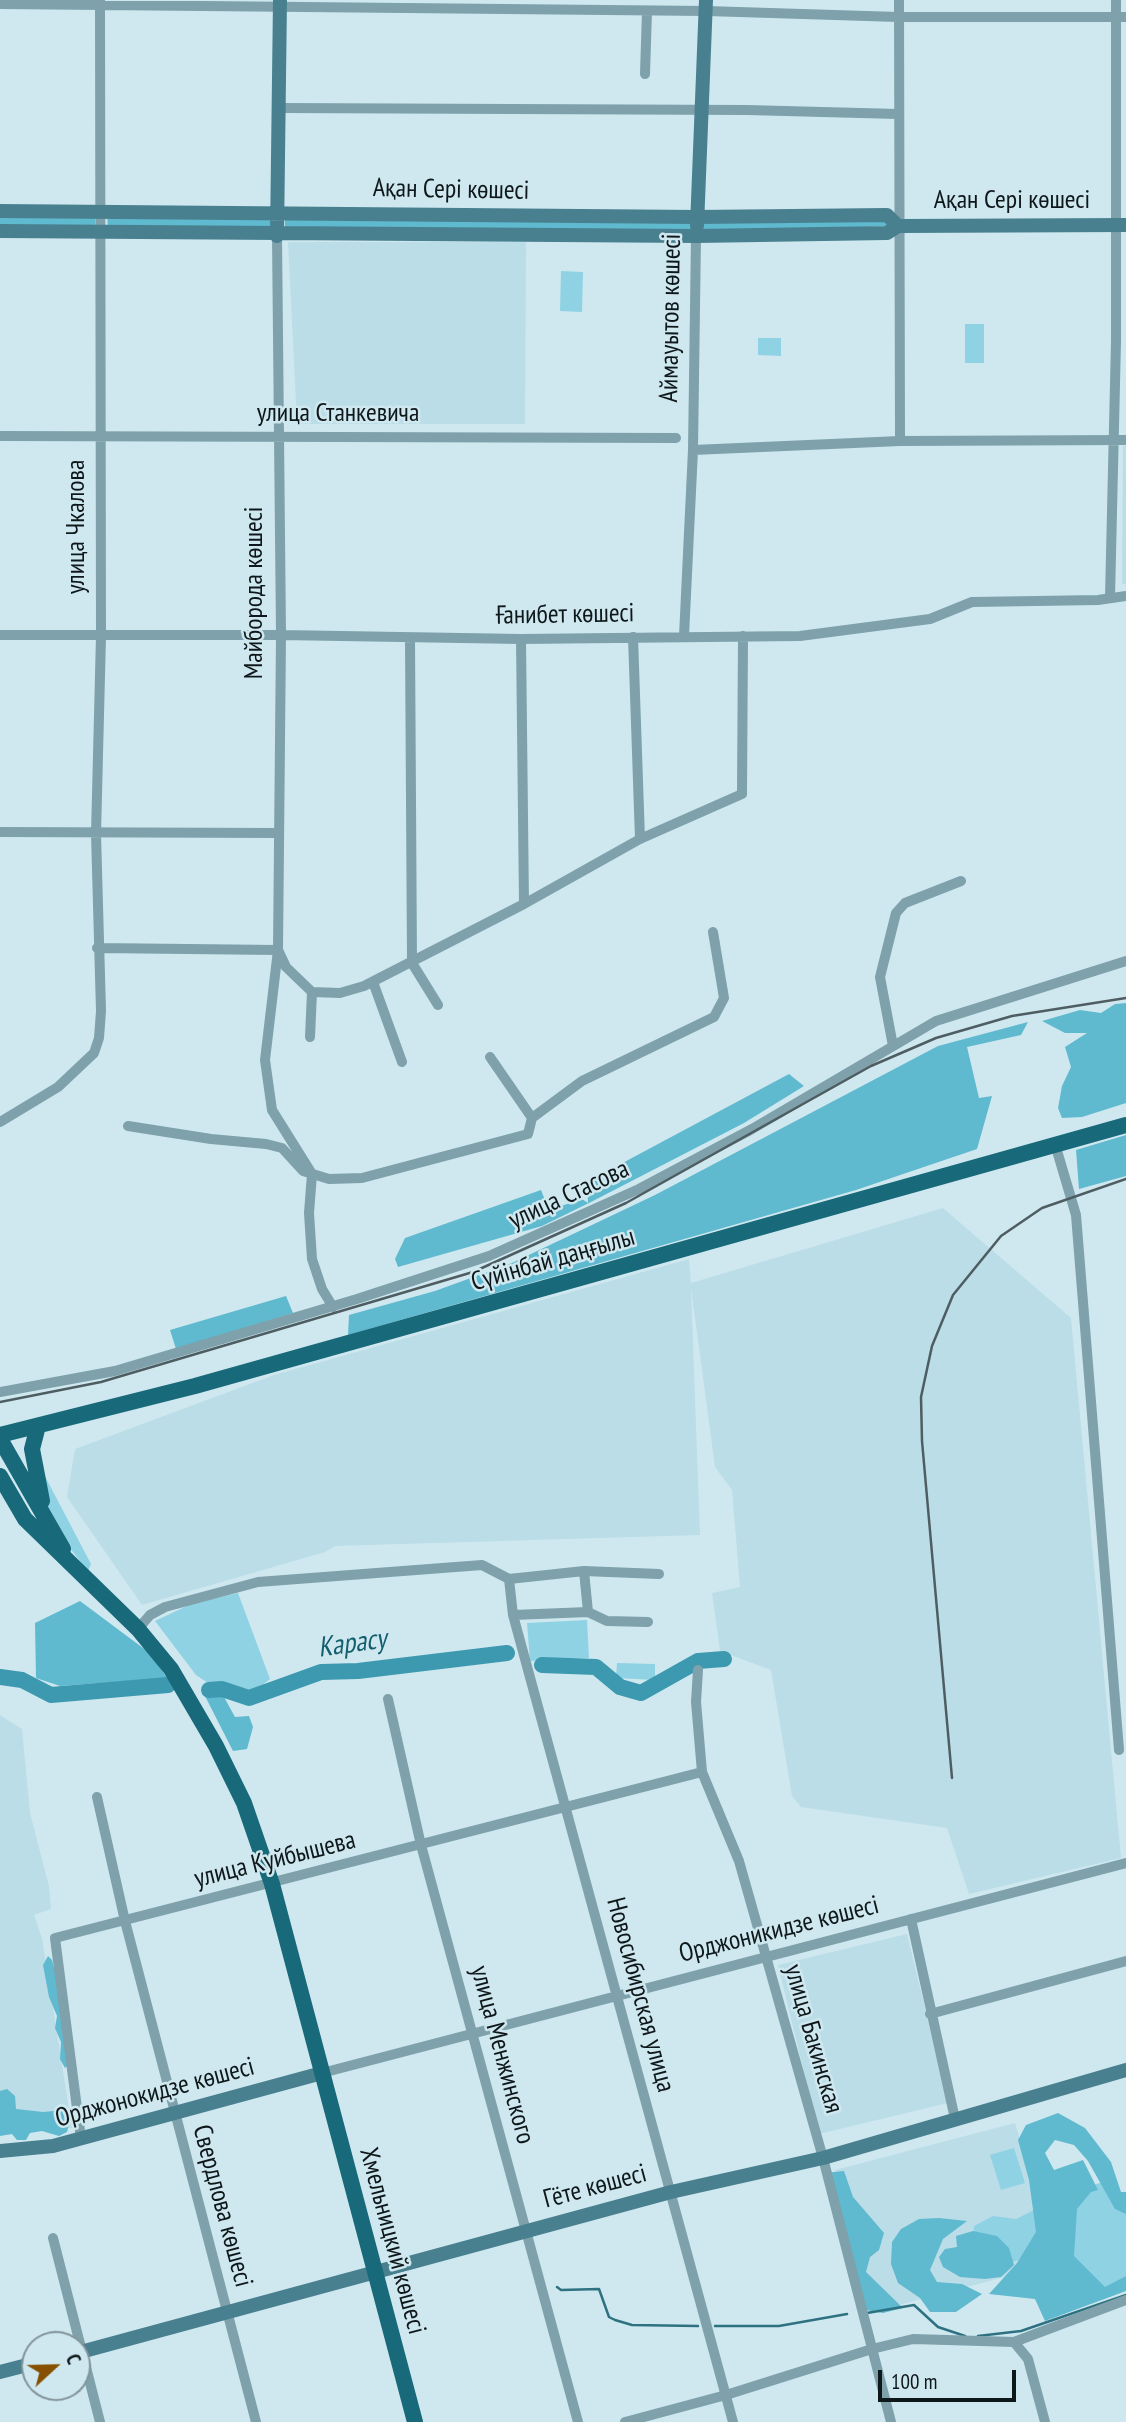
<!DOCTYPE html>
<html>
<head>
<meta charset="utf-8">
<style>
  body { margin:0 }
  #map { position:relative; width:1126px; height:2422px; overflow:hidden; background:#cfe8ef; font-family:"PT Sans Narrow",sans-serif }
  canvas { display:block }
  .north { position:absolute; left:21px; top:2331px; width:70px; height:70px; box-sizing:border-box; background:#cfe8ef; border:2px solid #82949a; border-radius:50%; rotate:68deg; font-size:19px; font-weight:700; line-height:28px; text-align:center; color:#0e171a }
  .north::after { content:''; display:block; margin:auto; width:24px; height:32px; background:#865000; clip-path:polygon(50% 0,100% 100%,50% 72%,0 100%) }
  .scale { position:absolute; left:878px; top:2370px; width:138px; height:32px; box-sizing:border-box; border:4px solid #0e171a; border-top:0; padding-left:9px; font-size:21px; line-height:24px; white-space:nowrap; color:#0e171a; -webkit-text-stroke:5px #cfe8ef; paint-order:stroke }
</style>
</head>
<body>
<div id="map">
<canvas width="1126" height="2422"></canvas>
<div class="north">С</div>
<div class="scale">100 m</div>
</div>
<script>
const g = document.querySelector('canvas').getContext('2d');
g.lineJoin = 'round';
function paint(path, color) {
  g.fillStyle = color;
  g.fill(path, 'evenodd');
}
function toPath(rows) {
  const path = new Path2D();
  for (const r of rows) {
    path.moveTo(r[0], r[1]);
    for (let i = 2; i < r.length; i += 2) path.lineTo(r[i], r[i + 1]);
  }
  return path;
}
function trace(path, color, width, dash) {
  g.strokeStyle = color;
  g.lineWidth = width;
  g.lineCap = dash ? 'butt' : 'round';
  g.setLineDash(dash || []);
  g.stroke(path);
}
function label(font, color, halo, rows, align = 'center') {
  g.font = font + ' "PT Sans Narrow",sans-serif';
  g.lineWidth = 5;
  g.setLineDash([]);
  g.textBaseline = 'middle';
  g.strokeStyle = halo;
  g.fillStyle = color;
  for (const [text, x, y, turn = 0] of rows) {
    g.save();
    g.translate(x, y);
    g.rotate((+turn || 0) * Math.PI / 180);
    g.textAlign = isNaN(turn) ? turn : align;
    if (halo) g.strokeText(text, 0, 0);
    g.fillText(text, 0, 0);
    g.restore();
  }
}
const built = toPath([
  [288,242,526,242,525,424,297,424],
  [1123,446,1126,446,1126,584,1122,584],
  [943,1208,1071,1318,1121,1858,969,1894,947,1828,801,1807,792,1796,771,1670,720,1651,712,1593,740,1587,732,1490,715,1467,691,1288,700,1535,335,1546,325,1552,142,1605,67,1497,75,1449,274,1375,689,1259,691,1283],
  [0,1715,22,1729,30,1813,49,1886,51,1909,34,1915,42,1938,72,2128,0,2128],
  [907,1934,948,2103,819,2134,778,1965],
  [1015,2123,1058,2263,872,2312,835,2170]
]);
const green = toPath([
  [561,271,583,272,582,312,560,311],
  [965,324,984,324,984,363,965,363],
  [758,338,781,338,781,356,758,355],
  [37,1461,91,1564,88,1571,57,1532,45,1503],
  [238,1593,270,1679,251,1694,211,1685,196,1675,155,1621,191,1604],
  [587,1620,589,1658,530,1661,527,1623],
  [617,1663,655,1664,655,1680,616,1678],
  [1014,2148,1025,2183,1001,2190,990,2155],
  [1103,2182,1126,2207,1126,2285,1100,2293,1072,2273,1064,2206,1083,2188],
  [1036,2209,1047,2252,974,2273,972,2251,974,2226,993,2216,1016,2219]
]);
const forest = toPath([
  [107,214,272,216,272,230,108,229],
  [0,215,95,215,95,227,0,226],
  [285,215,692,221,691,233,285,230],
  [884,220,890,226,701,232,702,221],
  [1126,1003,1126,1103,1082,1117,1062,1118,1058,1108,1062,1086,1071,1067,1065,1047,1087,1033,1065,1033,1042,1021,1080,1010,1101,1013,1115,1004],
  [1028,1022,1021,1035,967,1047,979,1098,992,1096,977,1149,856,1190,348,1335,349,1315,435,1291,512,1263,655,1195,938,1046],
  [789,1074,804,1086,744,1123,589,1203,542,1226,398,1267,395,1259,405,1238,541,1190,549,1210,582,1199,588,1203,587,1182],
  [1126,1135,1126,1176,1079,1189,1076,1150],
  [286,1296,293,1313,176,1349,170,1330],
  [80,1601,151,1654,167,1678,60,1686,36,1678,35,1623],
  [205,1696,224,1697,235,1717,249,1716,253,1727,247,1749,233,1751],
  [48,1956,52,1960,60,1990,70,2064,65,2068,60,2059,61,2042,55,2028,57,2016,49,1997,43,1965],
  [7,2089,15,2096,16,2109,43,2112,64,2110,69,2124,67,2132,59,2136,42,2131,30,2133,26,2140,17,2140,12,2134,0,2136,0,2091],
  [1058,2113,1085,2128,1111,2162,1121,2192,1126,2192,1126,2214,1115,2209,1088,2161,1074,2145,1055,2140,1045,2153,1054,2170,1083,2160,1098,2190,1091,2192,1077,2209,1074,2256,1105,2287,1126,2276,1126,2291,1045,2321,1035,2299,989,2294,1017,2263,1036,2232,1029,2180,1018,2140,1026,2125],
  [844,2171,853,2197,884,2233,879,2250,870,2257,866,2272,903,2308,883,2313,865,2310,824,2173],
  [939,2218,967,2221,943,2239,930,2270,937,2282,962,2284,982,2294,956,2312,930,2312,920,2298,898,2283,891,2264,892,2242,901,2229,919,2219],
  [973,2231,997,2236,1009,2248,1014,2265,1001,2277,985,2279,960,2277,943,2267,939,2257,945,2249,957,2247,956,2236]
]);
const stream = toPath([
  [557,2287,561,2290,599,2289,609,2317,615,2320,632,2325,698,2326],
  [867,2313,914,2305,938,2327,965,2336],
  [715,2326,779,2326,847,2314],
  [978,2336,1021,2331,1126,2295]
]);
const river = toPath([
  [542,1665,596,1667,620,1687,641,1693,698,1661,724,1659],
  [0,1677,22,1680,51,1695,168,1685],
  [209,1690,222,1689,249,1698,321,1672,358,1671,507,1653]
]);
const street = toPath([
  [899,0,900,441],
  [0,4,707,11,898,17,1126,17],
  [645,74,647,11],
  [279,108,747,110,898,114],
  [277,236,281,635,278,950,265,1060,272,1110,312,1174,309,1213,312,1259,322,1289,333,1307],
  [0,436,676,438],
  [693,450,900,441,1126,440],
  [1110,597,1116,341,1116,0],
  [0,635,281,635,521,639,800,636,930,619,972,602,1098,600,1126,596],
  [684,636,693,450,696,236],
  [633,637,640,839],
  [410,639,412,963,438,1005],
  [521,639,524,904],
  [0,832,277,833],
  [97,948,278,950],
  [278,950,286,967,312,992,340,993,364,986,524,904,640,839,742,794,743,636],
  [373,982,402,1062],
  [310,1037,312,992],
  [893,1046,880,977,896,913,905,903,961,881],
  [532,1118,582,1081,714,1017,724,998,713,932],
  [0,1122,58,1087,94,1053,99,1038,101,1011,96,834,101,636,100,0],
  [128,1126,211,1139,266,1144,282,1148,303,1171,329,1179,362,1178,528,1134,532,1118,490,1057],
  [1055,1144,1076,1215,1119,1750],
  [0,1392,115,1371,357,1299,489,1256,639,1189,752,1129,936,1021,1126,961],
  [509,1579,513,1615,733,2422],
  [588,1612,607,1621,648,1622],
  [513,1615,588,1612,584,1571],
  [138,1629,150,1615,165,1607,258,1582,482,1565,509,1579,584,1571,659,1574],
  [698,1670,696,1702,702,1772,739,1861,823,2158,891,2422],
  [388,1699,421,1845,578,2422],
  [97,1797,125,1921,256,2422],
  [911,1919,955,2119],
  [930,2014,1126,1961],
  [322,2073,1126,1863],
  [81,2139,55,1938,702,1772],
  [53,2238,100,2422],
  [1014,2342,1028,2359,1045,2422],
  [625,2422,726,2395,872,2349,913,2339,1014,2342,1126,2300]
]);
const secondary = toPath([
  [0,211,697,217,887,215,898,226],
  [697,226,706,0],
  [0,231,696,236,887,233,898,226,1126,225],
  [277,236,280,0],
  [0,2151,53,2146,322,2073],
  [77,2353,671,2192,823,2158,1126,2070],
  [0,2372,35,2363]
]);
const primary = toPath([
  [38,1426,32,1449,42,1501],
  [0,1435,195,1386,1126,1125],
  [0,1439,63,1549],
  [0,1476,25,1519,138,1629,171,1669,216,1746,244,1803,272,1884,415,2422]
]);
const rail = toPath([
  [0,1402,101,1382,473,1272,626,1203,871,1066,936,1038,1012,1016,1126,998],
  [952,1778,922,1441,921,1397,932,1346,953,1295,1001,1236,1042,1208,1126,1179]
]);
const streetNames = [
  ["Ақан Сері көшесі",451,190,1],
  ["Ақан Сері көшесі",1012,201],
  ["Аймауытов көшесі",671,318,-89],
  ["улица Станкевича",338,414],
  ["улица Чкалова",77,527,-90],
  ["Майборода көшесі",255,593,-90],
  ["Ғанибет көшесі",565,615,-1],
  ["улица Стасова",569,1195,-25],
  ["Сүйінбай даңғылы",553,1260,-16],
  ["улица Куйбышева",275,1860,-14],
  ["Орджоникидзе көшесі",779,1930,-14],
  ["Новосибирская улица",640,1995,75],
  ["улица Бакинская",813,2039,74],
  ["улица Менжинского",502,2055,75],
  ["Орджонокидзе көшесі",155,2093,-15],
  ["Гёте көшесі",595,2187,-15],
  ["Свердлова көшесі",222,2206,75],
  ["Хмельницкий көшесі",392,2241,75]
];
const waterNames = [
  ["Карасу",352,1644,-8]
];
paint(built, '#bbdde7');
paint(green, '#8fd2e4');
paint(forest, '#5fb9cf');
trace(stream, '#2e7282', 2.5);
trace(river, '#3c99af', 16);
trace(street, '#7ea1ab', 10);
trace(secondary, '#49808f', 14);
trace(primary, '#18697a', 16);
trace(rail, '#4e5d61', 2.5);
label('26px', '#0e171a', '#cfe8ef', streetNames);
label('italic 28px', '#135e6e', '#cfe8ef', waterNames);
</script>
</body>
</html>
